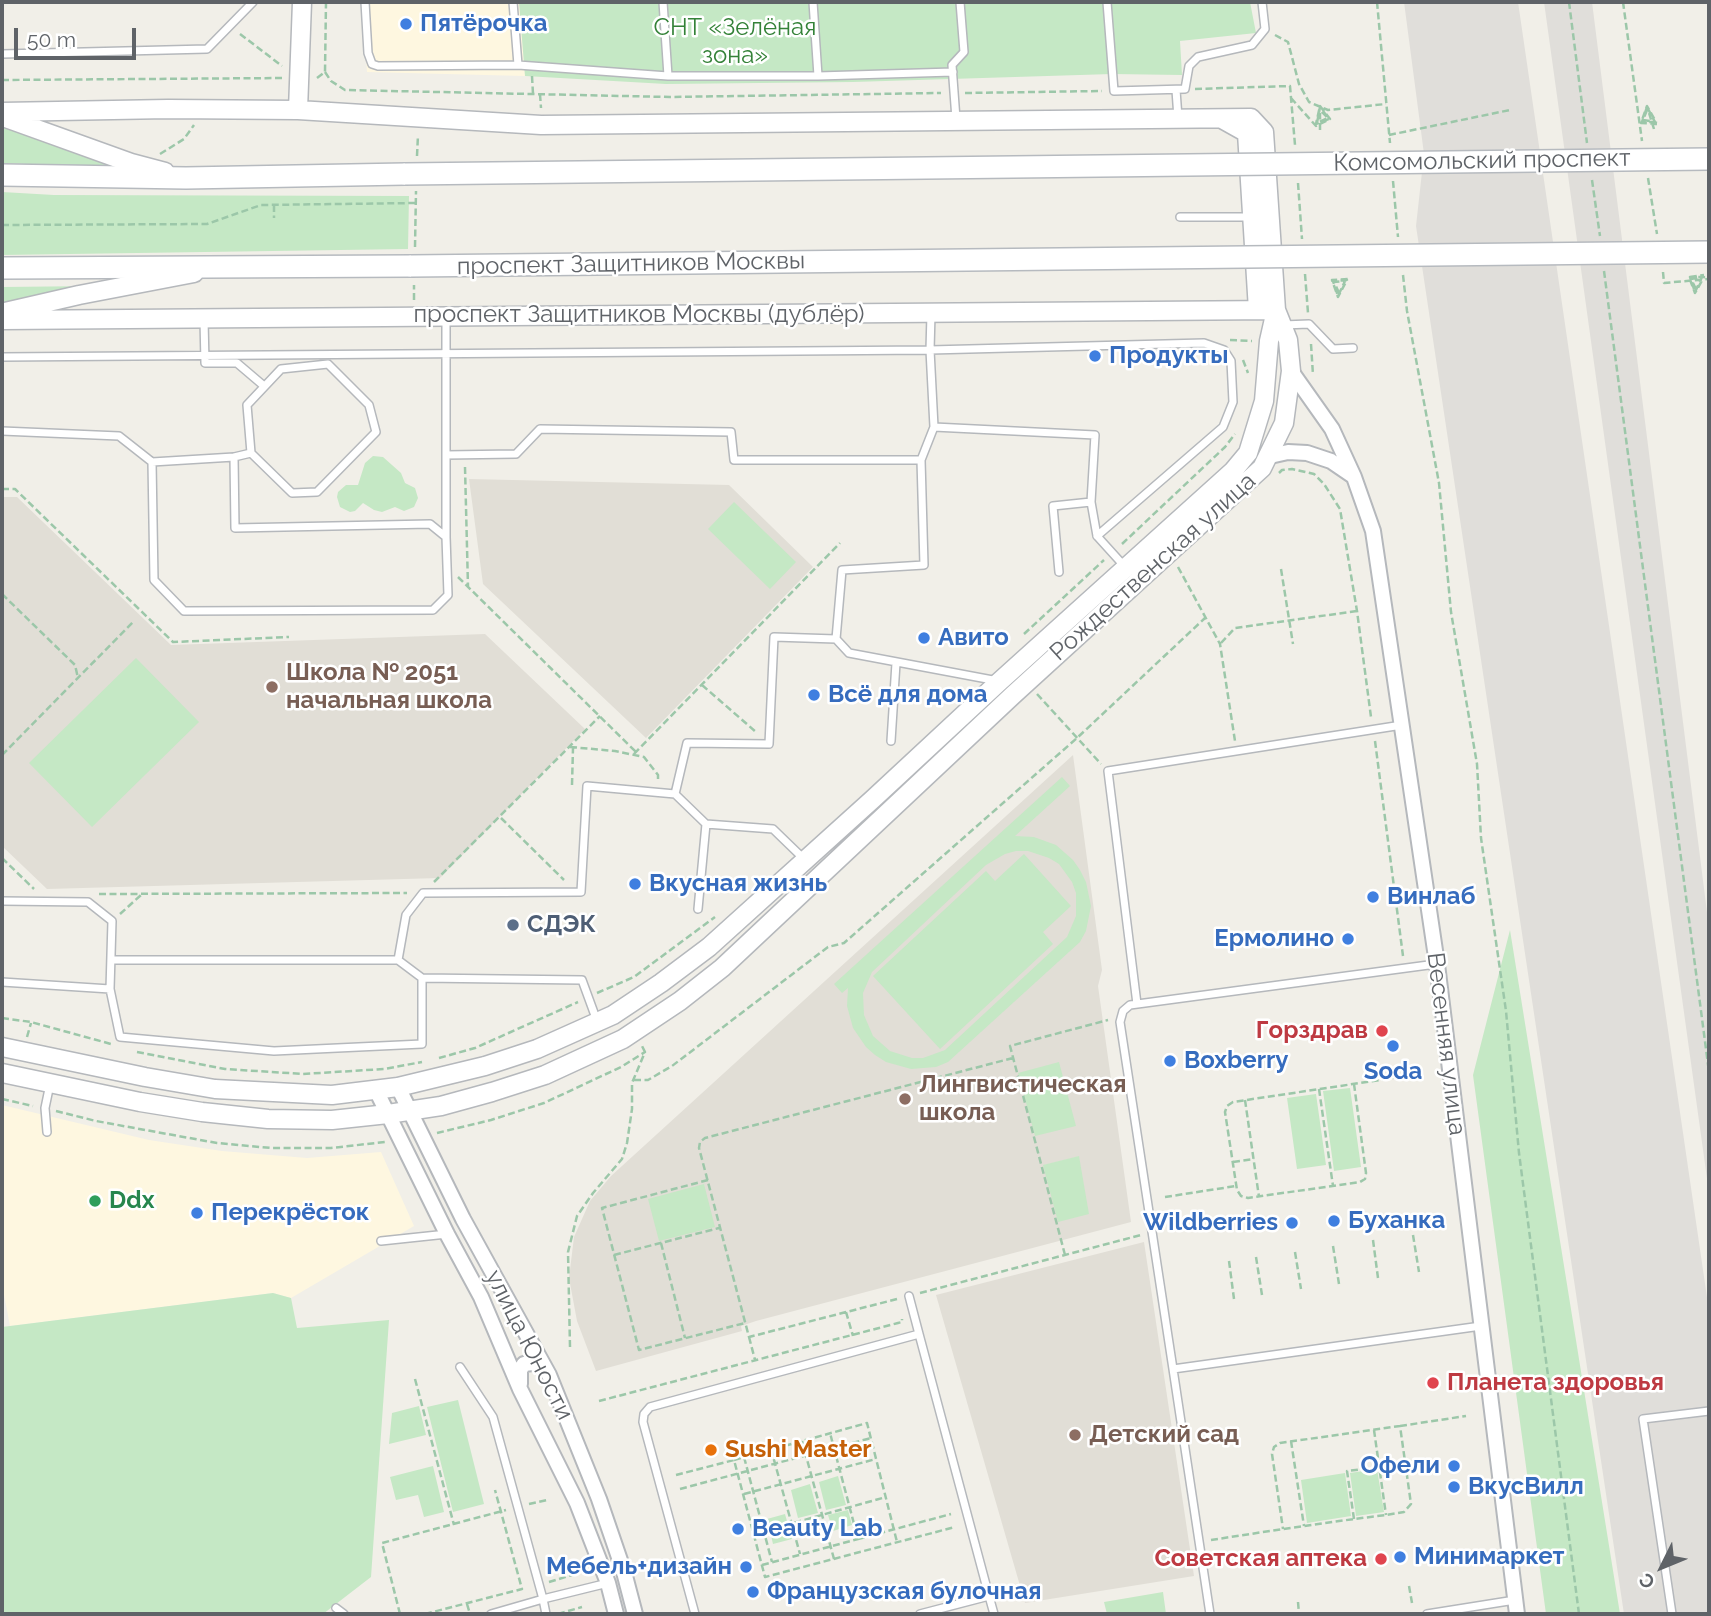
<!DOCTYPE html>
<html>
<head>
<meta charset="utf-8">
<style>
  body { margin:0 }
  #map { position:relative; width:1711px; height:1616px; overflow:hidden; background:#f1efe8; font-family:Raleway,sans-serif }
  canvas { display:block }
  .frame { position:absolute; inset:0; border:4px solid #5f6368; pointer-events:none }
  .north { position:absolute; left:1627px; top:1532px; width:70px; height:70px; -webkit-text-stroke:5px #fff; paint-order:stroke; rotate:227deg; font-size:19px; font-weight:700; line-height:28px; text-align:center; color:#5f6368 }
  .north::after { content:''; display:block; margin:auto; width:24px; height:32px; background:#5f6368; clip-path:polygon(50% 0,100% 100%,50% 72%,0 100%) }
  .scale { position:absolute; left:14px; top:28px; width:122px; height:32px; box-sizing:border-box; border:4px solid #5f6368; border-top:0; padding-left:9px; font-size:21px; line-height:24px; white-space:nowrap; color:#5f6368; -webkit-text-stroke:5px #fff; paint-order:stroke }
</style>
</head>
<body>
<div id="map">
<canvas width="1711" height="1616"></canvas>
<div class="frame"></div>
<div class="north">С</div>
<div class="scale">50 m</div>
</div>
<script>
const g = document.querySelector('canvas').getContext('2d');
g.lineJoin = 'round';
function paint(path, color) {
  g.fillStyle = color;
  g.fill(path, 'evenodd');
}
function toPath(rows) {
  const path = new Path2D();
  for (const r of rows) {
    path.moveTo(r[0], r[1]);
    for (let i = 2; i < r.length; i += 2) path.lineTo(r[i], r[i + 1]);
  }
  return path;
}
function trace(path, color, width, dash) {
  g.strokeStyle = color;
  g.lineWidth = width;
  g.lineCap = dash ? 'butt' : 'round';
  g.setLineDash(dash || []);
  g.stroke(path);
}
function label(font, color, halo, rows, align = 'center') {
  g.font = font + ' Raleway,sans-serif';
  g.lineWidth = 5;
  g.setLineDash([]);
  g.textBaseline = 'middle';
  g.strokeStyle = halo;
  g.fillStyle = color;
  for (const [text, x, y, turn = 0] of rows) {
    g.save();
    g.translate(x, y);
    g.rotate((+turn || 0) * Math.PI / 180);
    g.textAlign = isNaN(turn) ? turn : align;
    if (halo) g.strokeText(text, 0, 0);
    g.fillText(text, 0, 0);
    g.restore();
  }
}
const commercial = toPath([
  [362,2,519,2,525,76,367,72],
  [2,1105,149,1140,222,1151,307,1158,381,1152,414,1226,291,1298,273,1293,10,1326,2,1284]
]);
const industrial = toPath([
  [1404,2,1518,2,1709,1311,1709,1614,1624,1614,1416,226,1424,154],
  [1544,2,1592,2,1709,928,1709,1193]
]);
const education = toPath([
  [469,479,729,485,813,567,646,738,483,584],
  [2,497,17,497,171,645,485,634,585,729,440,878,47,889,2,846],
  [1073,755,1102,970,1098,986,1131,1222,756,1321,741,1326,742,1331,596,1371,577,1321,569,1278,574,1237,590,1201,611,1176],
  [1144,1242,1194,1576,1025,1603,936,1295]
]);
const green = toPath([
  [519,2,1250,2,1256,33,1180,41,1182,75,1112,74,853,82,666,84,525,76],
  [2,125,121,168,2,163],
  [2,192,54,195,409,196,408,249,2,255],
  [97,286,2,308,2,287],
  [373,456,383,457,401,473,405,483,415,488,418,498,414,507,404,511,395,507,382,512,374,510,363,503,355,511,350,512,340,507,337,497,338,492,346,485,358,485,365,463],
  [734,502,796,562,770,589,708,529],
  [136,658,199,722,92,827,29,763],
  [1062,777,1070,786,1015,836,1034,837,1056,845,1073,860,1080,870,1086,882,1091,906,1086,931,1080,942,948,1062,936,1067,911,1069,886,1062,875,1055,866,1047,853,1028,847,1006,848,988,842,993,834,984],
  [1016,851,1028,851,1049,858,1059,864,1072,882,1076,893,1076,916,1067,937,945,1050,923,1058,912,1058,890,1051,873,1036,864,1015,863,993,872,972,986,865,1005,854],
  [1024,854,1071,906,1043,932,1053,944,940,1049,873,976,986,871,995,881],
  [1510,930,1620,1614,1546,1614,1473,1075],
  [1059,1062,1076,1126,1035,1136,1018,1073],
  [1350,1088,1361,1167,1334,1171,1323,1091],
  [1316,1094,1326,1165,1297,1169,1287,1098],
  [1079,1156,1089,1214,1058,1222,1043,1165],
  [704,1184,715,1227,659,1241,648,1199],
  [273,1293,291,1298,297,1328,389,1320,371,1577,323,1614,2,1614,2,1327],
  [458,1400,484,1504,453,1512,427,1407],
  [419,1406,426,1435,389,1444,392,1413],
  [433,1466,444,1512,424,1517,418,1495,396,1500,390,1477],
  [1377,1469,1384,1512,1356,1516,1350,1473],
  [1345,1473,1351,1516,1307,1523,1301,1480],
  [838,1476,846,1505,826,1510,819,1482],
  [810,1484,818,1513,798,1518,791,1490],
  [848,1510,852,1525,833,1531,828,1515],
  [785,1514,792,1539,773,1544,767,1519],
  [1163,1592,1166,1614,1107,1614,1104,1602]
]);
const path = toPath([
  [1377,2,1390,143],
  [1569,2,1587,143],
  [1623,2,1642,141],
  [240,34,282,66],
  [1275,35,1288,42,1299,84,1309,102,1328,110,1386,104],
  [325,72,331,81,345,90,670,97,941,93],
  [532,76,533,94],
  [317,78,325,72,326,2],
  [2,80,282,78],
  [1195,89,1290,86,1295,145],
  [965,93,1102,91],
  [540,94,541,108],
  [1291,98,1316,126,1330,119,1320,106,1316,124,1329,119,1320,107,1317,123,1328,118,1320,110],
  [1647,110,1643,120,1655,122,1647,107,1642,122,1656,122,1647,106,1641,123,1657,124],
  [1649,113,1654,129],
  [1320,130,1320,113],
  [1389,135,1510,110],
  [160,154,184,139,194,125],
  [417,156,418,135],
  [1648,178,1657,234],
  [1592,180,1600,236],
  [1393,181,1398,237],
  [1298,183,1302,239],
  [274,205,274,218],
  [2,225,207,224,261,205,416,203],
  [415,247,416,191],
  [1604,271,1709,1072],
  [1663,272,1664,283,1709,279],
  [1305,274,1308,313],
  [1403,275,1407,311,1439,483,1451,612,1477,764,1481,838,1506,1011,1519,1153,1579,1614],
  [1696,289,1691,279,1702,277,1695,292,1690,277,1704,277,1695,293,1689,277,1704,275],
  [1339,293,1334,282,1345,281,1338,296,1333,281,1347,280,1338,297,1332,280,1348,279],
  [414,300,414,285],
  [1230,340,1252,341],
  [1311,344,1313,375],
  [1243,360,1248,373],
  [465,467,468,587],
  [1279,473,1282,470,1292,469,1314,474,1324,484,1340,509,1357,611,1371,717],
  [2,489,15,489,173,642,289,637],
  [1122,544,1225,447,1235,434],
  [1178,567,1220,644,1235,741],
  [1281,569,1293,644],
  [458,577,636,752],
  [2,594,75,665,78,678],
  [1024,634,1104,560],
  [1221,643,1235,628,1357,611],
  [702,685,756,732],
  [1037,694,1101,764],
  [1375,741,1403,956],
  [570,747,615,751,644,757,658,775,658,782],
  [634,754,840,543],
  [2,755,134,621],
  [572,785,573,748],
  [501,818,564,880],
  [2,858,34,889],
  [434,882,600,716],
  [99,894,407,893],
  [120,914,141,895],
  [597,993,634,977,715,917],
  [2,1018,31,1022,111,1044],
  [27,1037,31,1023],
  [137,1052,225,1069,303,1074,384,1069,422,1062],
  [439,1058,475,1048,578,1002],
  [634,1080,648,1080,672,1066,828,947,844,943,1077,738,1205,618],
  [1354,1084,1366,1173,1365,1179,1360,1182,1248,1198,1241,1196,1237,1190,1225,1112,1227,1106,1233,1102,1420,1074],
  [1319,1089,1333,1186],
  [2,1099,33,1106],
  [1245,1100,1259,1197],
  [56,1111,96,1121,217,1143,271,1148,331,1148,385,1142],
  [437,1133,491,1120,544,1103,621,1067,645,1052],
  [1233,1162,1254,1159],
  [708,1180,602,1208,639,1350,745,1323],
  [1165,1197,1236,1186],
  [1413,1235,1419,1272],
  [1373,1240,1378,1278],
  [661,1243,685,1338],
  [1333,1246,1339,1284],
  [1295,1252,1301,1289],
  [614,1255,719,1228],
  [1065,1255,1010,1046,1108,1020],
  [1256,1257,1262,1295],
  [1229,1261,1234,1299],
  [920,1293,1141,1235],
  [897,1299,749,1337,699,1148,700,1142,705,1138,1013,1058],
  [846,1312,853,1336],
  [749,1337,755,1360],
  [570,1347,568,1252,577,1216,593,1193,622,1159,627,1143,632,1109,632,1083,645,1052,642,1046],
  [415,1379,454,1525],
  [599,1401,898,1323,902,1322,902,1319],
  [1400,1426,1466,1416],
  [1374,1430,1386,1515],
  [802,1441,834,1559],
  [1291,1441,1304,1526],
  [771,1449,800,1554],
  [744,1457,772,1562],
  [734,1460,867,1423,897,1542],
  [676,1475,734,1460,765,1577,955,1527],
  [680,1489,871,1438],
  [744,1494,876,1459],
  [529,1504,547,1500],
  [1354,1519,1347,1471,1379,1467],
  [754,1534,886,1497],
  [858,1539,951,1514],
  [1211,1540,1283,1529,1354,1519,1386,1515,1404,1512,1411,1504,1400,1426,1280,1443,1274,1447,1272,1454,1283,1529],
  [762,1565,858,1539,830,1433],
  [549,1582,572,1575],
  [1409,1586,1412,1603],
  [1298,1602,1299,1614],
  [467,1604,470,1614],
  [400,1614,382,1543,506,1510],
  [425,1614,522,1589,495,1490],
  [558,1614,582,1607]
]);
const service = toPath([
  [365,2,368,53,372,64,378,66,518,65,668,76,818,76,953,72],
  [513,2,518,65],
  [663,2,668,76],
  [813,2,818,76],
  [1107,2,1114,91,1185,89,1189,66,1198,57,1252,45,1265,29,1262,2],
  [2,54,207,49,253,2],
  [1176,90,1178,118],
  [956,119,952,65,964,52,960,2],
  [1180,217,1250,217],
  [931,314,930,350,934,427,1095,435,1091,502,1053,506,1059,572],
  [204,320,205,363,237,363,264,386],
  [1283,325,1309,324,1333,349,1353,348],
  [2,357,930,350,1204,343,1224,350,1231,361,1233,402,1223,427,1097,536,1126,568],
  [2,431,119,436,152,462,234,457,235,528,430,524,446,537,448,595,433,610,184,611,154,580,152,462],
  [446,455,516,454,540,429,731,432,734,460,921,460,934,427],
  [234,457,251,453,292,493,317,492,376,432,369,405,328,364,281,369,247,405,251,453],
  [1091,502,1097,536],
  [446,537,446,316],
  [836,639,849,653,998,681],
  [891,741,896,663],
  [675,794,706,824,773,829,805,860],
  [2,901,88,902,112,921,110,989,2,982],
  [698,909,706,824],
  [111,960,398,960,406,915,423,893,581,892,587,786,675,794,687,743,769,744,774,637,836,639,842,570,924,565,921,460],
  [398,960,422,978],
  [110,989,120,1037,274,1051,422,1044,422,978,582,980,597,1021],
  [1137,1004,1108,771,1402,725],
  [47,1132,45,1108,50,1084],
  [381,1241,447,1234],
  [909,1296,919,1334],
  [460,1367,493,1417,543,1599,491,1614],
  [1173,1369,1120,1022,1123,1011,1130,1005,1436,964],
  [336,1608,344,1614],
  [546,1614,543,1599,608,1583],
  [695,1614,643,1422,644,1414,650,1407,919,1334,989,1596],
  [920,1614,989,1596,994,1614],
  [1210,1614,1173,1369,1481,1326],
  [1427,1614,1515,1600],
  [1672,1614,1643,1419,1709,1411]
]);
const minor = toPath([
  [1291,371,1332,429,1354,477,1373,531,1437,964,1517,1614],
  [1270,456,1288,452,1307,453,1331,461,1353,476],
  [398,1087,463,1219,549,1375,599,1499,624,1572,635,1614],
  [376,1090,447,1234,481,1297,520,1389,577,1503,608,1583,616,1614],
  [520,1384,520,1370,524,1364,533,1363,542,1366,546,1371]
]);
const tertiary = toPath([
  [298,110,302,2],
  [2,112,168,109,298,110,541,125,1251,118,1264,132,1276,310,1269,341,1264,401,1248,453,1233,471,999,682,873,799,709,947,661,983,613,1015,537,1049,485,1066,398,1087,332,1095,215,1089,145,1077,2,1047],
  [3,117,131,163,165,172],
  [1222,119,1247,133,1258,310],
  [5,312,79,295,194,273],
  [2,320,1276,310],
  [2,1073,140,1102,202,1112,268,1119,332,1120,388,1114,441,1106,492,1092,545,1075,623,1039,680,1001,722,968,1013,695,1262,468,1284,423,1291,371,1288,340,1276,310]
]);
const secondary = toPath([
  [2,175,186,178,405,174],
  [2,268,411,266]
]);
const secondaryBridge = toPath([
  [405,174,1709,159],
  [411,266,1709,252]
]);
const markers = [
  [406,24,7,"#3f7fe0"],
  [1095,356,7,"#3f7fe0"],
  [924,638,7,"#3f7fe0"],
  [272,687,7,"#8d6e63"],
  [814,695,7,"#3f7fe0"],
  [635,884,7,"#3f7fe0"],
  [1373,897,7,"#3f7fe0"],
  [513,925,7,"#5c6f8a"],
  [1348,939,7,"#3f7fe0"],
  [1382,1031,7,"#e0444e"],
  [1393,1046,7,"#3f7fe0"],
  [1170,1061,7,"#3f7fe0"],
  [905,1099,7,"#8d6e63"],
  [95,1201,7,"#2e9e5b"],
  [197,1213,7,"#3f7fe0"],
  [1334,1221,7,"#3f7fe0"],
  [1292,1223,7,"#3f7fe0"],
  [1433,1383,7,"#e0444e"],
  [1075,1435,7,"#8d6e63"],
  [711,1450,7,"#e8710a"],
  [1454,1466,7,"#3f7fe0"],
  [1454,1487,7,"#3f7fe0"],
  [738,1529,7,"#3f7fe0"],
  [1400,1557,7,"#3f7fe0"],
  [1381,1559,7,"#e0444e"],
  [746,1567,7,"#3f7fe0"],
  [753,1592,7,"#3f7fe0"]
];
const shopNames = [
  ["Пятёрочка",420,24],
  ["Продукты",1109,356],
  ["Авито",938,638],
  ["Всё для дома",828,695],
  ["Вкусная жизнь",649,884],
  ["Винлаб",1387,897],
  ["Ермолино",1334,939,"right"],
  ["Boxberry",1184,1061],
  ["Soda",1393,1072,"center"],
  ["Перекрёсток",211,1213],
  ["Буханка",1348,1221],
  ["Wildberries",1278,1223,"right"],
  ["Офели",1440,1466,"right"],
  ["ВкусВилл",1468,1487],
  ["Beauty Lab",752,1529],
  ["Минимаркет",1414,1557],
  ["Мебель+дизайн",732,1567,"right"],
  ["Французская булочная",767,1592]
];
const parkNames = [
  ["СНТ «Зелёная",735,28],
  ["зона»",735,56]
];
const streetNames = [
  ["Комсомольский проспект",1482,161,-1],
  ["проспект Защитников Москвы",631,264,-1],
  ["проспект Защитников Москвы (дублёр)",639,315],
  ["Рождественская улица",1153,567,-42],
  ["Весенняя улица",1446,1044,83],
  ["улица Юности",529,1345,63]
];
const educationNames = [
  ["Школа № 2051",286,673],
  ["начальная школа",286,701],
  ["Лингвистическая",919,1085],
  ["школа",919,1113],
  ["Детский сад",1089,1435]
];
const serviceNames = [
  ["СДЭК",527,925]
];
const healthNames = [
  ["Горздрав",1368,1031],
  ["Планета здоровья",1447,1383,"left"],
  ["Советская аптека",1367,1559]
];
const leisureNames = [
  ["Ddx",109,1201]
];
const foodNames = [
  ["Sushi Master",725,1450]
];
paint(commercial, '#fef7e0');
paint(industrial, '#e0deda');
paint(education, '#e1ded6');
paint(green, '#c5e8c5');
trace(service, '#b5b8bc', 10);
trace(minor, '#b5b8bc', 18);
trace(tertiary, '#b5b8bc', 21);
trace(secondary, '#b6babf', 24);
trace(path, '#9cc7a9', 2.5, [7, 3.5]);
trace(service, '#fff', 7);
trace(minor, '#fff', 14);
trace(tertiary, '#fff', 18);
trace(secondary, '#fff', 21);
trace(secondaryBridge, '#b6babf', 24, []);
trace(secondaryBridge, '#fff', 21);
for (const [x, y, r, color] of markers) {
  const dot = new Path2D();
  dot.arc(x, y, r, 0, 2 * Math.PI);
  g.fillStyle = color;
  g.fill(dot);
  trace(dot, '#fff', 2.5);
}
label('bold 24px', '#366cbe', '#fff', shopNames, 'left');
label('24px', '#348238', '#fff', parkNames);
label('24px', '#5f6368', '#fff', streetNames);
label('bold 24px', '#785e54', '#fff', educationNames, 'left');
label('bold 24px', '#4e5e75', '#fff', serviceNames, 'left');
label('bold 24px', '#be3a42', '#fff', healthNames, 'right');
label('bold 24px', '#27864d', '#fff', leisureNames, 'left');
label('bold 24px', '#c56008', '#fff', foodNames, 'left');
</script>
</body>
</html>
